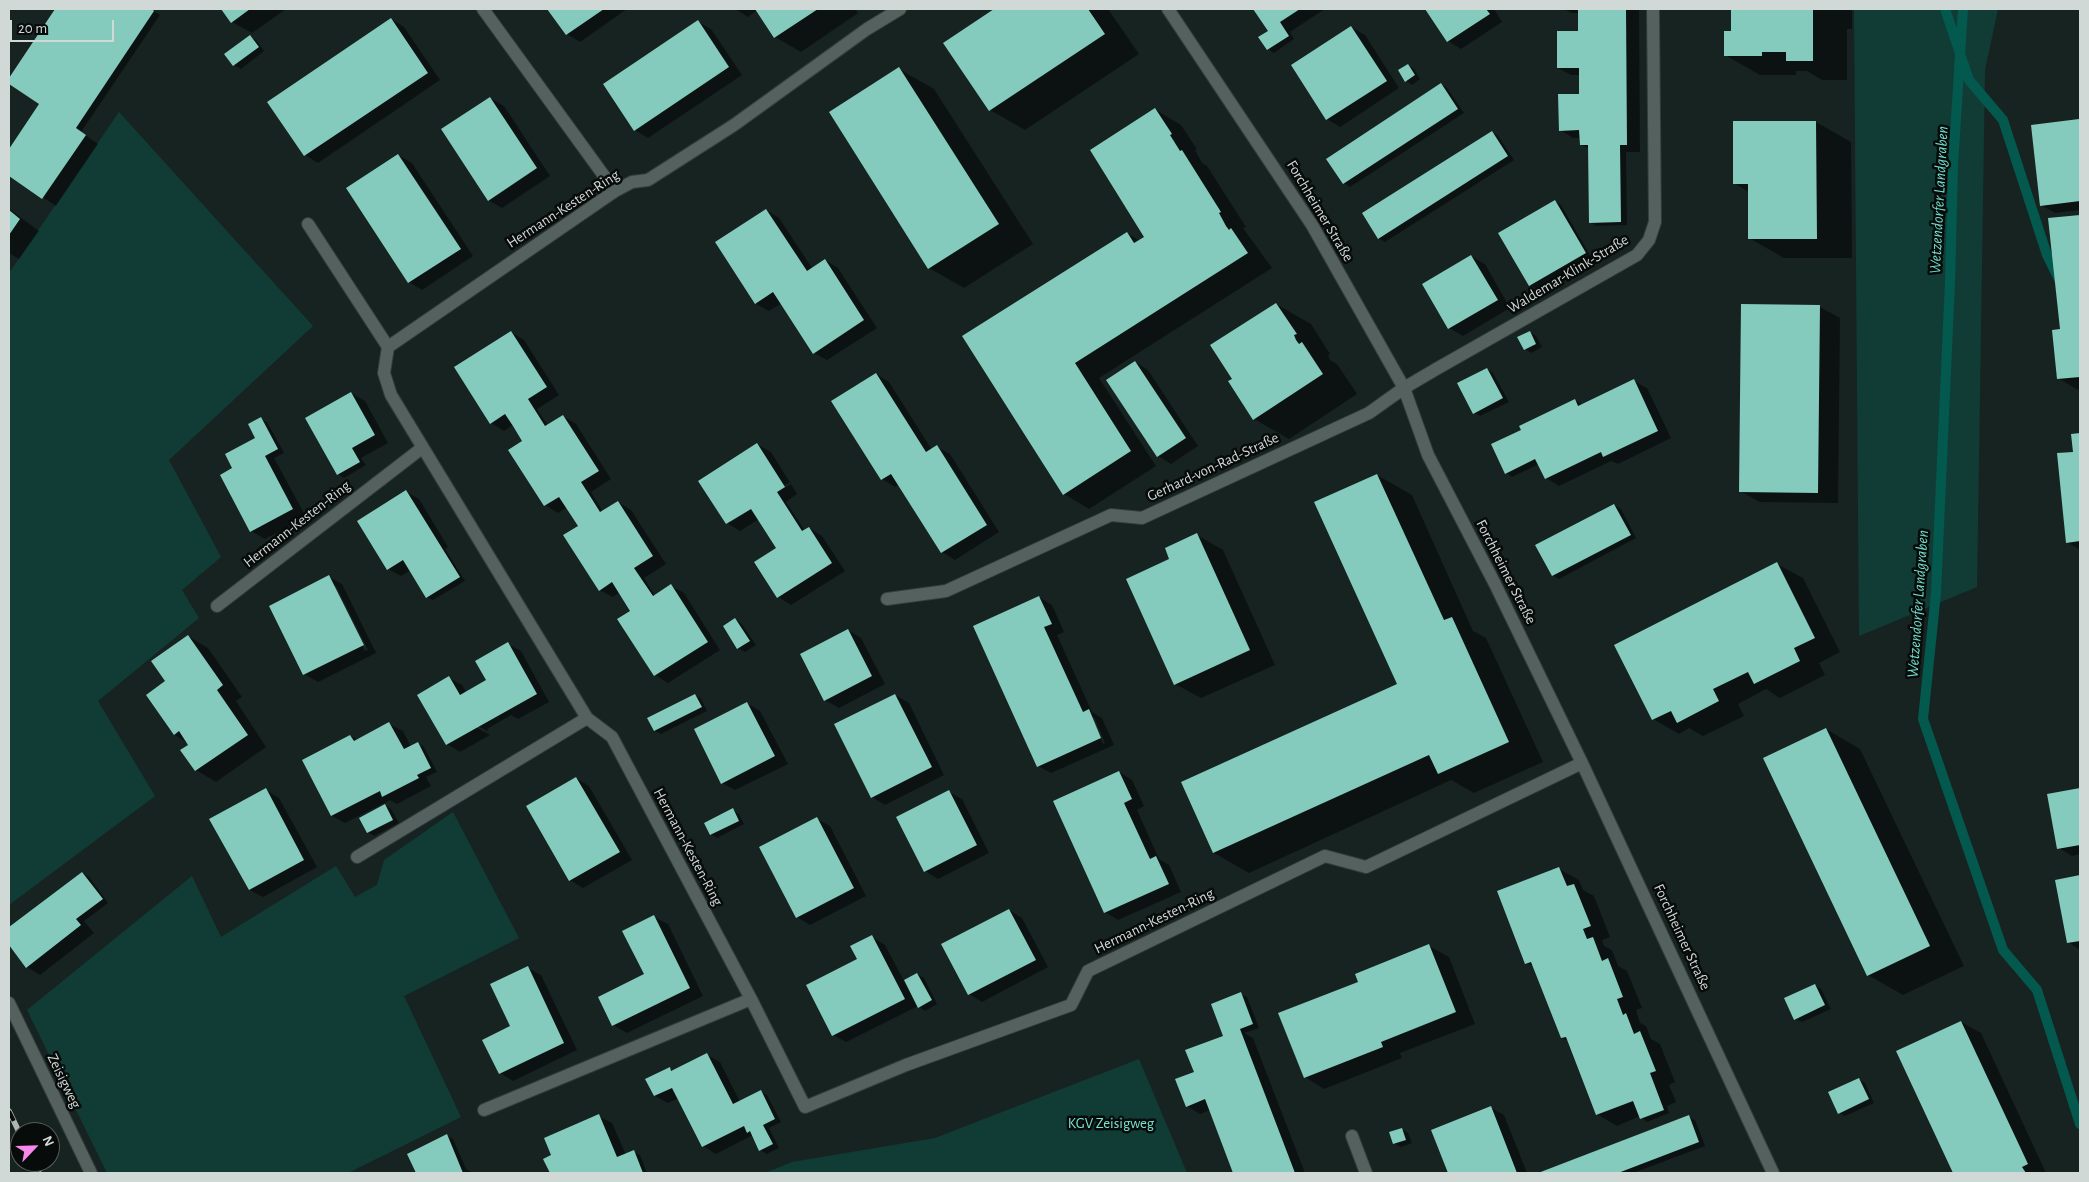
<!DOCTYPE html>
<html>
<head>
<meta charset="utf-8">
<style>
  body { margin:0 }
  #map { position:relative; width:2089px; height:1182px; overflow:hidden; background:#172321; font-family:"Alegreya Sans",sans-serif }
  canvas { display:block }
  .frame { position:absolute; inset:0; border:10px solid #d1d9d7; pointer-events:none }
  .north { position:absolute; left:10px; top:1122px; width:50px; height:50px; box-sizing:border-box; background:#070b0a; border:1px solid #585d5c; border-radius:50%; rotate:66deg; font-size:14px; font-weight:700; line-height:20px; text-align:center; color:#d1d9d7 }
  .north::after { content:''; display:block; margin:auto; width:18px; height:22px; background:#f888ea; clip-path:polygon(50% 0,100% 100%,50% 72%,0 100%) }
  .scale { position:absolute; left:10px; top:20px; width:104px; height:22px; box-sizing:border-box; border:2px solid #d1d9d7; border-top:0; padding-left:6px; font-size:15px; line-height:18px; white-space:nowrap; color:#d1d9d7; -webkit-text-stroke:4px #070b0a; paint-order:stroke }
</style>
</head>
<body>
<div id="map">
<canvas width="2089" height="1182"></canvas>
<div class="frame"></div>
<div class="north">N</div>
<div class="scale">20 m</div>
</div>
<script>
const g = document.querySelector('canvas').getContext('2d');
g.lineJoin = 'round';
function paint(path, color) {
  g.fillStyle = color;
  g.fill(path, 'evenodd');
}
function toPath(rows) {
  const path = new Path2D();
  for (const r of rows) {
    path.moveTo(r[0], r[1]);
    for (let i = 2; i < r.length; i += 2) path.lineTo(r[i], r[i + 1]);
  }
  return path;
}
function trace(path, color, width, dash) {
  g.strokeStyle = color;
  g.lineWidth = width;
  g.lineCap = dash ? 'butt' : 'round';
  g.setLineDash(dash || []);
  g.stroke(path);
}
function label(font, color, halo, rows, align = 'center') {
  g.font = font + ' "Alegreya Sans",sans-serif';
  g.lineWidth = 5;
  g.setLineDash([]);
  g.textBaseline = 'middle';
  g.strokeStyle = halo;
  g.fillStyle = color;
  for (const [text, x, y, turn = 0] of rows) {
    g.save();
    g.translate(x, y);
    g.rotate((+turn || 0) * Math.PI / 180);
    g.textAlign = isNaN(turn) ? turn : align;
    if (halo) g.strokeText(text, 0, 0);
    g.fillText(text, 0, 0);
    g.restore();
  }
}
const green = toPath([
  [1854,9,1998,9,1985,70,1977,587,1859,636],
  [119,112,313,326,169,460,221,557,182,590,199,618,98,701,155,796,9,905,9,273],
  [453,812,519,938,404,996,461,1117,348,1173,107,1173,27,1010,192,876,221,937,336,866,355,897,377,885,384,860],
  [1139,1059,1187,1173,765,1173,792,1162,935,1138]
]);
const shadow = toPath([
  [57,9,150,9,160,15,81,132,98,144,56,206,9,175,9,151,39,106,46,107,9,82,9,80],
  [223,9,286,9,252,33,232,22],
  [549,9,627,9,580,42,567,34],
  [735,9,855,9,858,13,801,52,775,37,757,10,748,17],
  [997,9,1108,9,1139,54,1025,130,990,110,945,43],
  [1255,9,1325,9,1290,32,1294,39,1274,53,1268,49,1269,31],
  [1427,9,1494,9,1502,22,1461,49,1448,41],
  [1564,9,1639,9,1640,152,1626,152,1627,225,1596,226,1590,222,1589,149,1581,144,1581,138,1573,138,1560,130,1580,95,1580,75,1571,75,1558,68,1580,32,1580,13,1571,13],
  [1732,9,1848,9,1852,11,1852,29,1847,29,1847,80,1822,80,1807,71,1796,71,1796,75,1760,75,1725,55,1732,32],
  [391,19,404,27,440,80,318,163,305,155],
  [698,22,711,29,742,75,648,138,635,130],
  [1351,27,1365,35,1399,88,1340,127,1327,119],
  [250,37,256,40,264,51,241,69,234,65,226,54],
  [1408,65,1414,69,1420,79,1412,85,1406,81],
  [899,69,934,89,1033,244,964,288,929,268],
  [1441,84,1447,88,1464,113,1350,187,1344,183],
  [490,98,504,106,550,176,502,208,488,200],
  [1156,110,1181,125,1197,149,1195,150,1202,163,1207,166,1246,227,1243,228,1272,268,1099,378,1156,466,1089,509,1064,494,964,337,1127,233,1140,241,1146,237],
  [2079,120,2080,210,2055,213,2041,205],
  [1734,122,1816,122,1851,142,1852,258,1784,258,1749,238,1749,192,1734,183],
  [1492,132,1498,136,1514,160,1385,242,1378,238],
  [398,155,412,163,473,256,422,290,409,282],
  [1555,201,1561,205,1591,257,1536,289,1530,285],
  [9,209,39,231,19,259,9,253],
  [766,210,779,218,812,268,825,260,838,268,877,328,827,360,814,353,782,303,769,311,756,304,716,243],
  [2080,216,2080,389,2078,390,2058,378,2061,330,2050,219],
  [1471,256,1485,264,1510,308,1463,336,1449,328],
  [1276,304,1311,324,1330,354,1328,355,1330,360,1337,364,1357,394,1289,439,1254,419,1233,379],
  [1743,306,1820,307,1840,318,1838,503,1760,502,1740,491],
  [511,332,524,340,559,395,537,409,548,426,563,416,576,424,611,479,591,492,603,512,618,502,631,510,666,564,644,578,655,596,671,586,684,593,720,650,668,683,655,675,632,611,620,592,613,597,599,590,579,527,567,507,558,513,545,505,524,441,514,424,504,431,491,423],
  [1530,332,1536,336,1542,347,1531,353,1525,349],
  [1135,362,1148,370,1198,446,1171,464,1158,456],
  [1487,369,1493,373,1509,402,1480,416,1474,413],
  [876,374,889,382,932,450,937,447,950,454,999,532,955,560,942,552,900,484,895,487,882,479,833,401],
  [1634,381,1647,388,1671,438,1618,464,1611,461,1559,486,1546,478,1539,464,1512,477,1506,473,1575,400,1583,405],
  [351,393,365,401,388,443,361,458,366,465,344,478,338,474],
  [261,419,267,422,284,453,274,458,306,517,265,539,251,531,234,468,255,440],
  [2080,434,2080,550,2067,542,2074,453,2072,435],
  [758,445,771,452,797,494,786,502,805,531,809,528,822,536,845,571,791,605,778,597,778,548,759,519,740,531,727,523],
  [790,482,791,484,731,522,731,519],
  [1377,475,1412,495,1473,631,1486,638,1543,762,1474,793,1451,780,1249,873,1214,853,1398,685],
  [406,492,419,499,448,547,445,549,465,581,433,600,427,597,411,570,401,576,388,569],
  [1614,505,1621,509,1636,538,1559,579,1552,575],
  [1197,535,1223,550,1275,665,1201,698,1175,684,1171,560],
  [1777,564,1803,578,1840,652,1819,663,1825,675,1780,698,1766,689,1738,704,1744,716,1703,736,1689,728,1679,734,1653,719],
  [329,577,342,584,376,653,318,682,304,674],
  [333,586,336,586,368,650,365,651],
  [1039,597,1052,605,1064,632,1057,635,1092,712,1102,718,1114,745,1051,773,1038,766],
  [1091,717,1094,717,1105,743,1103,744],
  [735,620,741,623,756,645,745,652,738,648],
  [848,630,861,638,885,684,839,708,825,700],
  [188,636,208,648,242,697,236,701,266,747,216,782,196,770,182,750,190,745,174,734,167,682],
  [508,644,521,651,549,702,518,719,511,715,487,729,489,732,473,723,472,725,490,735,460,752,447,744,449,678,462,685,466,692,486,681],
  [695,695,701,699,707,711,661,734,655,731],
  [895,695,909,703,944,775,885,805,872,797],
  [747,703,760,711,788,764,735,790,722,783],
  [389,724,403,731,411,747,418,743,424,747,437,772,426,777,431,786,397,804,390,800,345,823,332,816,303,761,350,736,358,740],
  [1826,729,1860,749,1964,966,1903,995,1868,975],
  [1119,772,1132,780,1144,806,1137,810,1159,859,1169,865,1181,892,1118,920,1105,912],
  [576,778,589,786,632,860,583,888,570,880],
  [2080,789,2080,854,2072,856,2059,848,2049,795],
  [266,790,279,798,317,867,263,897,250,890],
  [949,792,962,799,989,853,938,879,925,871],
  [385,805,391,809,399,823,374,836,368,832],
  [733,810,739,814,744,824,717,838,711,834,706,823],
  [817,819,830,826,866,896,810,925,797,917],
  [1559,869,1579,880,1583,890,1594,896,1610,937,1602,940,1604,946,1612,950,1618,966,1627,971,1642,1008,1636,1010,1640,1023,1646,1026,1651,1039,1660,1044,1675,1082,1669,1085,1676,1102,1667,1106,1669,1113,1647,1122,1640,1116,1617,1126,1597,1114,1569,1041,1562,1038,1535,967,1526,963],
  [82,873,89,877,108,903,84,921,94,933,40,975,27,967,9,943,9,929],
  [2080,876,2080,950,2068,942,2056,881],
  [1009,910,1022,918,1048,967,982,1002,969,994],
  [654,917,668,924,703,996,627,1033,613,1025,599,998,646,975],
  [872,937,885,945,904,981,917,974,924,978,937,1004,925,1011,918,1006,846,1042,833,1035,858,960],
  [1429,946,1449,957,1475,1024,1400,1053,1402,1058,1324,1089,1305,1077,1360,983],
  [528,968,541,975,577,1050,513,1081,500,1073],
  [1815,985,1821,989,1831,1009,1802,1022,1795,1019],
  [1241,994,1247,997,1259,1028,1244,1033,1253,1038,1305,1173,1235,1173,1210,1110,1200,1114,1187,1106,1196,1073,1225,1036],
  [1961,1022,1981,1033,2046,1173,1954,1173,1898,1052],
  [707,1055,720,1062,740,1102,761,1092,767,1095,781,1122,769,1128,779,1148,767,1154,760,1150,753,1135,716,1154,703,1146,679,1098,668,1103,655,1096,647,1080,670,1069,674,1071],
  [1859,1079,1865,1083,1874,1103,1845,1116,1839,1113],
  [1490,1107,1504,1115,1527,1173,1449,1173,1432,1131],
  [598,1116,612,1123,626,1155,633,1152,640,1155,647,1173,551,1173,545,1159,553,1156],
  [1689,1117,1695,1120,1705,1146,1633,1173,1542,1173],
  [1402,1129,1408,1133,1412,1143,1401,1147,1394,1143],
  [447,1136,453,1139,466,1169,473,1173,417,1173,409,1155]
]);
const stream = toPath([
  [1945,9,1969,80,2003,120,2047,255,2059,279],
  [1963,9,1953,165,1950,282,1936,593,1923,719,2003,950,2037,990,2080,1124]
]);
const building = toPath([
  [55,9,152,9,154,11,76,128,86,135,42,199,9,176,9,149,39,104,9,84,9,78],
  [221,9,250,9,231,23],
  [547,9,604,9,566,35],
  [755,9,818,9,774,38],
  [994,9,1088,9,1105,34,989,111,943,43],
  [1253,9,1300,9,1280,22,1289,36,1267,50,1258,37,1268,31],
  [1425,9,1486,9,1490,14,1447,42],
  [1578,9,1626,9,1627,145,1620,145,1621,222,1589,223,1588,145,1580,145,1579,130,1559,131,1558,94,1579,94,1579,68,1557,68,1557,31,1578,31],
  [1731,9,1813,9,1813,61,1786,61,1786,52,1762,52,1762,56,1724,56,1724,31,1731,31],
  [391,18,428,73,304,156,267,102],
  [698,20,729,67,634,131,603,84],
  [1351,26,1387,81,1326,120,1291,65],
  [250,35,259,47,233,66,224,54],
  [1408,64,1415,75,1405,82,1398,70],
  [899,67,999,224,928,269,829,112],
  [1441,83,1458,109,1343,184,1326,159],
  [490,97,537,168,488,201,441,129],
  [1155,108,1172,134,1170,135,1180,151,1182,150,1221,212,1219,213,1226,226,1229,230,1231,228,1248,253,1075,363,1131,451,1063,495,962,336,1127,232,1134,243,1144,237,1090,150],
  [2079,119,2080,201,2040,206,2031,125],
  [1733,121,1816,121,1817,239,1748,239,1748,184,1733,184],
  [1492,131,1508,156,1378,239,1362,213],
  [398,154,461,249,408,283,346,188],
  [1555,200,1586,253,1529,286,1498,233],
  [766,209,807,271,825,259,864,320,813,354,773,292,755,304,715,242],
  [9,210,20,219,9,235],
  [2080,215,2080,377,2057,379,2052,330,2060,329,2048,218],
  [1471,255,1498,300,1448,329,1422,284],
  [1276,303,1297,334,1294,335,1296,340,1299,344,1302,342,1323,374,1253,420,1228,381,1232,379,1210,345],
  [1741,304,1820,305,1818,493,1739,492],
  [511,331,547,387,528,399,545,426,563,415,599,471,581,482,590,496,600,512,618,501,653,556,634,568,653,596,671,584,708,642,654,676,617,619,630,611,612,582,599,591,563,535,578,526,559,497,544,506,508,450,522,441,513,426,505,414,490,424,454,367],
  [1530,331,1536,344,1524,350,1517,337],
  [1135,361,1186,438,1157,457,1106,380],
  [1487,368,1503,398,1473,414,1457,383],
  [876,373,926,452,937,445,987,525,941,553,891,474,881,480,831,401],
  [1634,379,1658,431,1603,457,1601,452,1545,479,1535,459,1505,474,1491,444,1521,430,1519,426,1575,399,1578,406],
  [351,392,375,435,352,448,360,462,337,475,305,418],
  [261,417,278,449,265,456,293,509,250,532,220,475,232,468,225,454,255,438,248,424],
  [2080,433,2080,541,2066,543,2057,453,2073,452,2071,434],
  [757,443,785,487,777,492,802,531,809,527,832,563,777,598,754,562,776,548,751,509,726,524,698,481],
  [1377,474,1444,620,1452,617,1509,742,1438,774,1429,755,1213,853,1181,782,1397,684,1314,502],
  [406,490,460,577,426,598,403,560,387,570,357,521],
  [1614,504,1631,535,1552,576,1535,545],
  [1197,533,1250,650,1174,685,1126,579,1169,559,1165,548],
  [1777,562,1815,638,1794,648,1800,661,1754,684,1748,672,1713,689,1719,701,1677,723,1671,711,1652,720,1614,645],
  [329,575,364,645,303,675,269,606],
  [1039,596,1052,624,1044,627,1083,712,1089,709,1101,738,1037,767,973,626],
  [735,618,750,641,737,649,723,626],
  [848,629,872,676,824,701,800,654],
  [188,635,223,685,217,690,248,735,195,771,180,750,188,745,179,731,174,735,146,695,165,681,151,661],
  [508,642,537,694,446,745,417,695,449,676,460,695,486,680,475,661],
  [695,694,702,707,654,731,647,718],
  [895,694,932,767,871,798,834,724],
  [747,702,775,756,721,784,694,729],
  [389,722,404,749,418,742,431,768,417,775,419,778,382,797,380,791,331,816,302,760,350,735,354,741],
  [1826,728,1930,946,1867,976,1763,758],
  [1119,771,1132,799,1124,803,1150,859,1156,856,1169,884,1104,913,1053,801],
  [576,777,620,852,569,881,526,806],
  [266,788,304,860,249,890,209,819],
  [2080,788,2080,845,2057,849,2047,794],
  [949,790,977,845,924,872,896,817],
  [385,804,393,820,367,833,359,818],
  [733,808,739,821,710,835,704,823],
  [817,817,854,888,796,918,759,847],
  [1559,867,1567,886,1574,884,1591,926,1583,929,1587,939,1593,937,1602,961,1608,958,1623,997,1617,999,1623,1015,1626,1013,1634,1034,1640,1031,1656,1071,1650,1073,1664,1110,1640,1119,1633,1101,1596,1115,1566,1037,1561,1038,1531,962,1525,964,1497,891],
  [82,872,103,899,76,919,81,925,26,968,9,945,9,927],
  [2080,875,2080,941,2067,943,2055,880],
  [1009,909,1036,960,968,995,941,944],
  [654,915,690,988,612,1026,598,997,644,974,622,931],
  [872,935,905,999,832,1036,806,985,857,959,850,946],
  [1429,944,1456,1012,1381,1042,1383,1047,1304,1078,1278,1013,1358,982,1355,974],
  [528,966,564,1043,499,1074,482,1040,510,1026,490,984],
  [917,973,932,1000,918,1008,904,980],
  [1815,984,1825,1005,1794,1020,1784,998],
  [1241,992,1253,1024,1240,1029,1295,1173,1233,1173,1205,1099,1186,1107,1175,1079,1194,1072,1185,1050,1223,1036,1211,1004],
  [1961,1021,2028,1164,2022,1167,2026,1173,1953,1173,1896,1051],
  [707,1053,733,1104,761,1090,775,1119,763,1125,773,1144,759,1151,750,1131,747,1133,744,1126,702,1147,672,1088,654,1096,645,1079,670,1067,671,1071],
  [1859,1078,1869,1099,1838,1114,1828,1092],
  [1491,1106,1517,1173,1448,1173,1431,1130],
  [599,1114,617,1157,634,1150,643,1173,550,1173,543,1159,551,1155,544,1138],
  [1689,1115,1699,1142,1618,1173,1538,1173],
  [1402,1128,1406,1140,1393,1144,1389,1132],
  [447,1134,463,1173,416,1173,407,1154]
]);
const service = toPath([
  [308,224,388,347],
  [9,1003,91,1173]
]);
const minor = toPath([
  [483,9,615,191],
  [1168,9,1312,225,1404,388,1428,455,1495,584,1582,763,1773,1173],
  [887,599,946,591,1111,515,1142,518,1369,413,1404,388,1438,368,1637,255,1649,240,1655,222,1653,9],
  [217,606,422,448],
  [587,718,391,395,384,373,388,347,615,191,632,182,648,180,734,125,867,29,900,9],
  [357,857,587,718,612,737,751,999,805,1107,906,1065,1071,1005,1088,971,1325,856,1366,867,1582,763],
  [484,1110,751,999],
  [1352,1136,1366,1173]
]);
const rail = toPath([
  [9,1111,20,1134],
  [33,1162,39,1173]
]);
const streetNames = [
  ["Hermann-Kesten-Ring",563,209,-33],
  ["Forchheimer Straße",1320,211,59],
  ["Waldemar-Klink-Straße",1568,274,-31],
  ["Gerhard-von-Rad-Straße",1213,467,-25],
  ["Hermann-Kesten-Ring",297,524,-38],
  ["Forchheimer Straße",1506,572,63],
  ["Hermann-Kesten-Ring",688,847,62],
  ["Hermann-Kesten-Ring",1154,921,-26],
  ["Forchheimer Straße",1682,937,65],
  ["Zeisigweg",64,1081,64]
];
const parkNames = [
  ["KGV Zeisigweg",1111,1123]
];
const waterNames = [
  ["Wetzendorfer Landgraben",1939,200,-87],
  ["Wetzendorfer Landgraben",1918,604,-86]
];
paint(green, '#113c36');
paint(shadow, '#0007');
trace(stream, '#04594f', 10);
paint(building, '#84cbbe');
trace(service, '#343d3b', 14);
trace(minor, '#343d3b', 14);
trace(service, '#54615e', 12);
trace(minor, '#54615e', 12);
trace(rail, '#aeb7b5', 5.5);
trace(rail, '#070b0a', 4, [11]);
label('15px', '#d1d9d7', '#070b0a', streetNames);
label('15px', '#79e5d3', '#070b0a', parkNames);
label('italic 16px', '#71ddcc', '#070b0a', waterNames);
</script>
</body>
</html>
